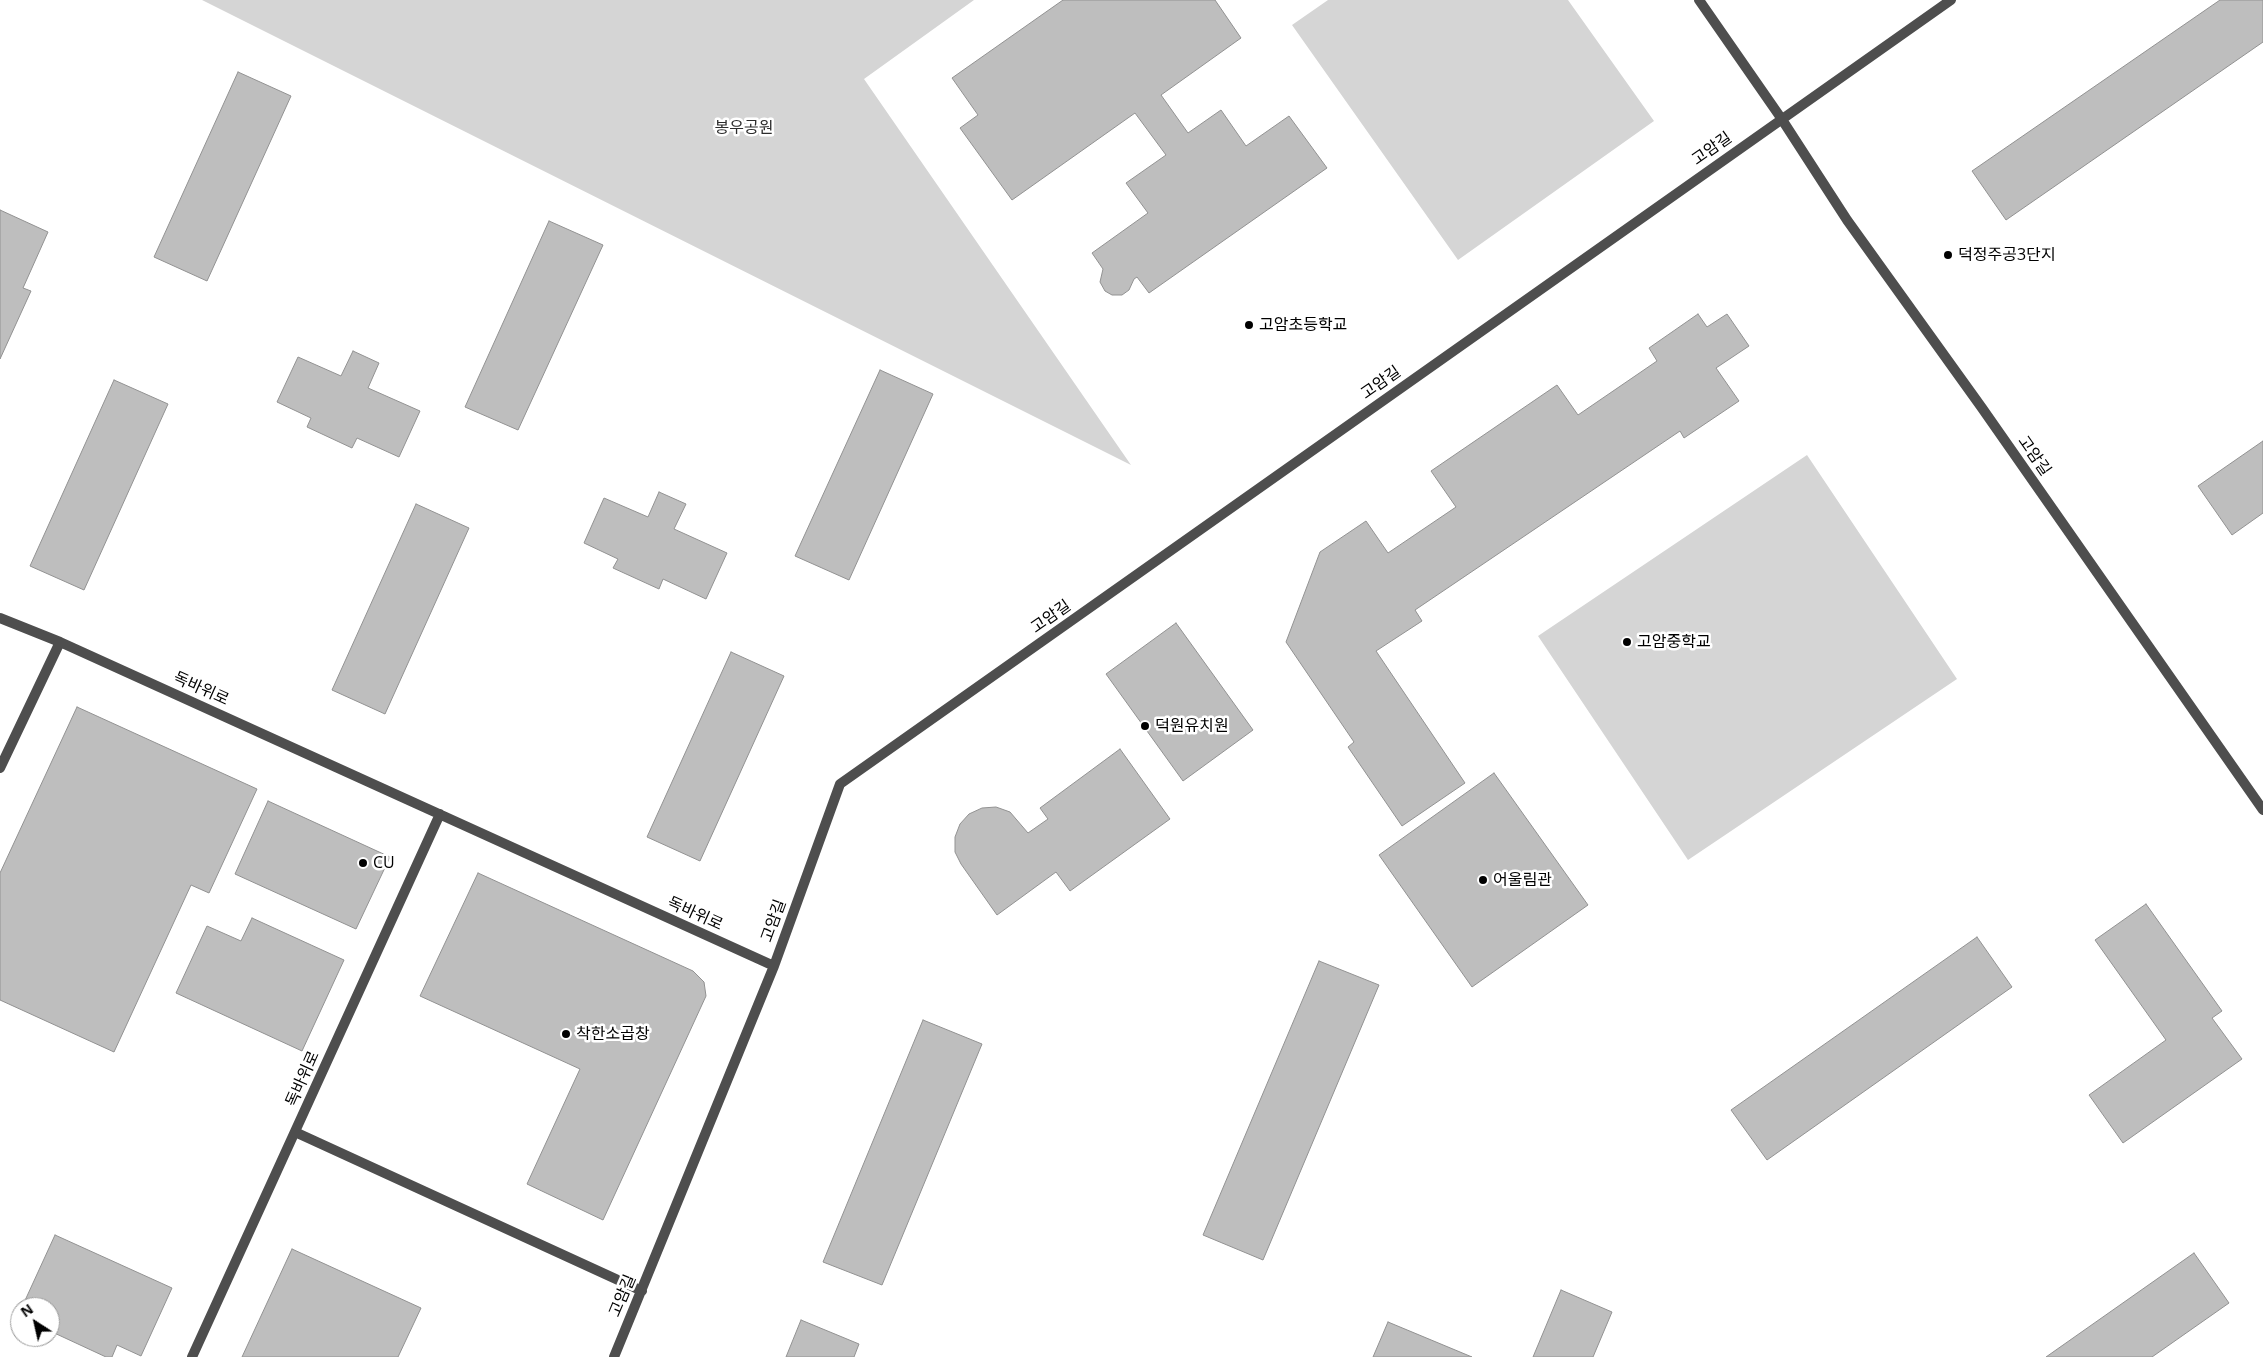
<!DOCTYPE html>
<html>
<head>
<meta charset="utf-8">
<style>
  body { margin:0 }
  #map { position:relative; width:2263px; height:1357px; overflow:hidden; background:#fff; font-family:"Open Sans",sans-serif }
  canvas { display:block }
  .north { position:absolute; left:10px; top:1297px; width:50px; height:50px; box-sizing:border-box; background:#fff; border:1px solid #999; border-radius:50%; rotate:325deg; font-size:14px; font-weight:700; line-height:20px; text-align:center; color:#000 }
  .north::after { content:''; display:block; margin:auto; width:18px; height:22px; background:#000; clip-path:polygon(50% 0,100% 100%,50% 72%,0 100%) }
</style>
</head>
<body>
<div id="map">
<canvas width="2263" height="1357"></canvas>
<div class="north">N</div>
</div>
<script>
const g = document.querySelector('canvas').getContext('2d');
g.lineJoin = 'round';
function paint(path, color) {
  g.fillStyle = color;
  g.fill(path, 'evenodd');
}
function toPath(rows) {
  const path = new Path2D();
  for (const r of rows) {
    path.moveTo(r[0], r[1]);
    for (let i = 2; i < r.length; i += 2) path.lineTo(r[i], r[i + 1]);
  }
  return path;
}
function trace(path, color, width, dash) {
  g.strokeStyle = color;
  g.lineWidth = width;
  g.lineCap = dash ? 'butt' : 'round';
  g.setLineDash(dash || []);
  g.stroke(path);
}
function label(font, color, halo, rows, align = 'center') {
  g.font = font + ' "Open Sans","Noto Sans KR",sans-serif';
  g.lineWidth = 5;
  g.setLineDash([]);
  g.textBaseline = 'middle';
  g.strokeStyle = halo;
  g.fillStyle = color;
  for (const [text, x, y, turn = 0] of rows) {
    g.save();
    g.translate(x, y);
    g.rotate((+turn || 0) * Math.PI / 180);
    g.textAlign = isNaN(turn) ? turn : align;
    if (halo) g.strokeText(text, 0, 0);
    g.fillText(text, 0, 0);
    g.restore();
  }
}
const green = toPath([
  [202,0,974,0,864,79,1131,465],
  [1328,0,1568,0,1654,121,1458,260,1292,25],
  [1807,455,1957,679,1688,860,1538,636]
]);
const building = toPath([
  [1063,0,1215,0,1241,38,1161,95,1188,133,1221,110,1246,146,1289,116,1327,168,1149,293,1137,277,1134,279,1129,290,1122,295,1112,295,1105,291,1100,282,1103,269,1092,253,1148,213,1126,183,1166,155,1135,113,1012,200,960,128,978,115,952,78,1063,0],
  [2220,0,2263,0,2263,42,2006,220,1972,171,2220,0],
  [238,72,291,96,207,281,154,257,238,72],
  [0,210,48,232,23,288,31,291,0,359,0,210],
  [549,221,603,245,518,430,465,407,549,221],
  [1698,314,1707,327,1727,314,1749,346,1716,368,1739,401,1684,438,1680,431,1415,610,1422,621,1376,651,1465,783,1402,826,1348,747,1354,742,1286,642,1320,552,1366,521,1388,553,1456,507,1431,471,1557,385,1578,415,1657,361,1649,348,1698,314],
  [353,351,379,363,368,388,420,411,399,457,357,438,352,448,307,427,311,418,277,402,298,357,341,376,353,351],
  [880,370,933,394,849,580,795,556,880,370],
  [114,380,168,404,84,590,30,566,114,380],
  [2263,441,2263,513,2232,535,2198,486,2263,441],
  [659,492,686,504,674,529,727,553,706,599,663,579,659,589,613,568,618,559,584,543,604,498,648,517,659,492],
  [416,504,469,528,385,714,332,690,416,504],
  [1176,623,1253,730,1183,781,1106,674,1176,623],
  [731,652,784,676,700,861,647,837,731,652],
  [77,707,257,789,209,893,191,885,114,1052,0,1000,0,873,77,707],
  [1120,749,1170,819,1070,891,1056,872,997,915,961,864,955,852,955,837,960,824,969,814,982,808,996,807,1010,812,1028,833,1048,819,1040,808,1120,749],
  [1494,773,1588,905,1472,987,1379,855,1494,773],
  [268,801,390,857,356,929,235,874,268,801],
  [478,873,693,971,704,982,706,996,603,1220,527,1184,580,1069,420,996,478,873],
  [2146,904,2222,1011,2212,1018,2242,1059,2123,1143,2089,1095,2166,1040,2095,940,2146,904],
  [252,918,344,960,302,1051,176,993,207,926,241,941,252,918],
  [1977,937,2012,987,1767,1160,1731,1110,1977,937],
  [1319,961,1379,985,1263,1260,1203,1235,1319,961],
  [923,1020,982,1044,882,1285,823,1262,923,1020],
  [55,1235,172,1288,141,1356,117,1345,112,1357,106,1357,50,1331,50,1307,22,1307,55,1235],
  [292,1249,421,1308,398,1357,242,1357,292,1249],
  [2194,1253,2229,1303,2152,1357,2046,1357,2194,1253],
  [1561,1290,1612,1312,1593,1357,1533,1357,1561,1290],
  [801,1320,859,1344,854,1357,786,1357,801,1320],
  [1388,1322,1472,1357,1373,1357,1388,1322]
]);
const street = toPath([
  [1699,0,1781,118,1847,220,1982,408,2263,810],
  [0,618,60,642,0,768],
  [60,642,774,966],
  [295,1132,642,1291],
  [192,1357,440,814],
  [614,1357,774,966,840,784,1951,0]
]);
const markers = [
  [1948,255,5,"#000"],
  [1249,325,5,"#000"],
  [1627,642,5,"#000"],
  [1145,726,5,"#000"],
  [363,863,5,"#000"],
  [1483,880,5,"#000"],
  [566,1034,5,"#000"]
];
const parkNames = [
  ["봉우공원",744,128]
];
const streetNames = [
  ["고암길",1712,149,-35],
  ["고암길",1381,383,-35],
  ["고암길",2034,456,55],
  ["고암길",1051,617,-35],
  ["독바위로",201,689,24],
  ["독바위로",695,914,24],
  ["고암길",774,921,-70],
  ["독바위로",303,1079,-66],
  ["고암길",623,1296,-67]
];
const poiNames = [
  ["덕정주공3단지",1958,255],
  ["고암초등학교",1259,325],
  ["고암중학교",1637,642],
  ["덕원유치원",1155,726],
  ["CU",373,863],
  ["어울림관",1493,880],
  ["착한소곱창",576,1034]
];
paint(green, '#d5d5d5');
paint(building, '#bebebe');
trace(building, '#929292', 1);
trace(street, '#4e4e4e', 10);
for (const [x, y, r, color] of markers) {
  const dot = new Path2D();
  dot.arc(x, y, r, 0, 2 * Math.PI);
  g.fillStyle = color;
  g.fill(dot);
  trace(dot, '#fff', 2);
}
label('16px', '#2c2c2c', '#fff', parkNames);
label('16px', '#000', '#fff', streetNames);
label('16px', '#000', '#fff', poiNames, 'left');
</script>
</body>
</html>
